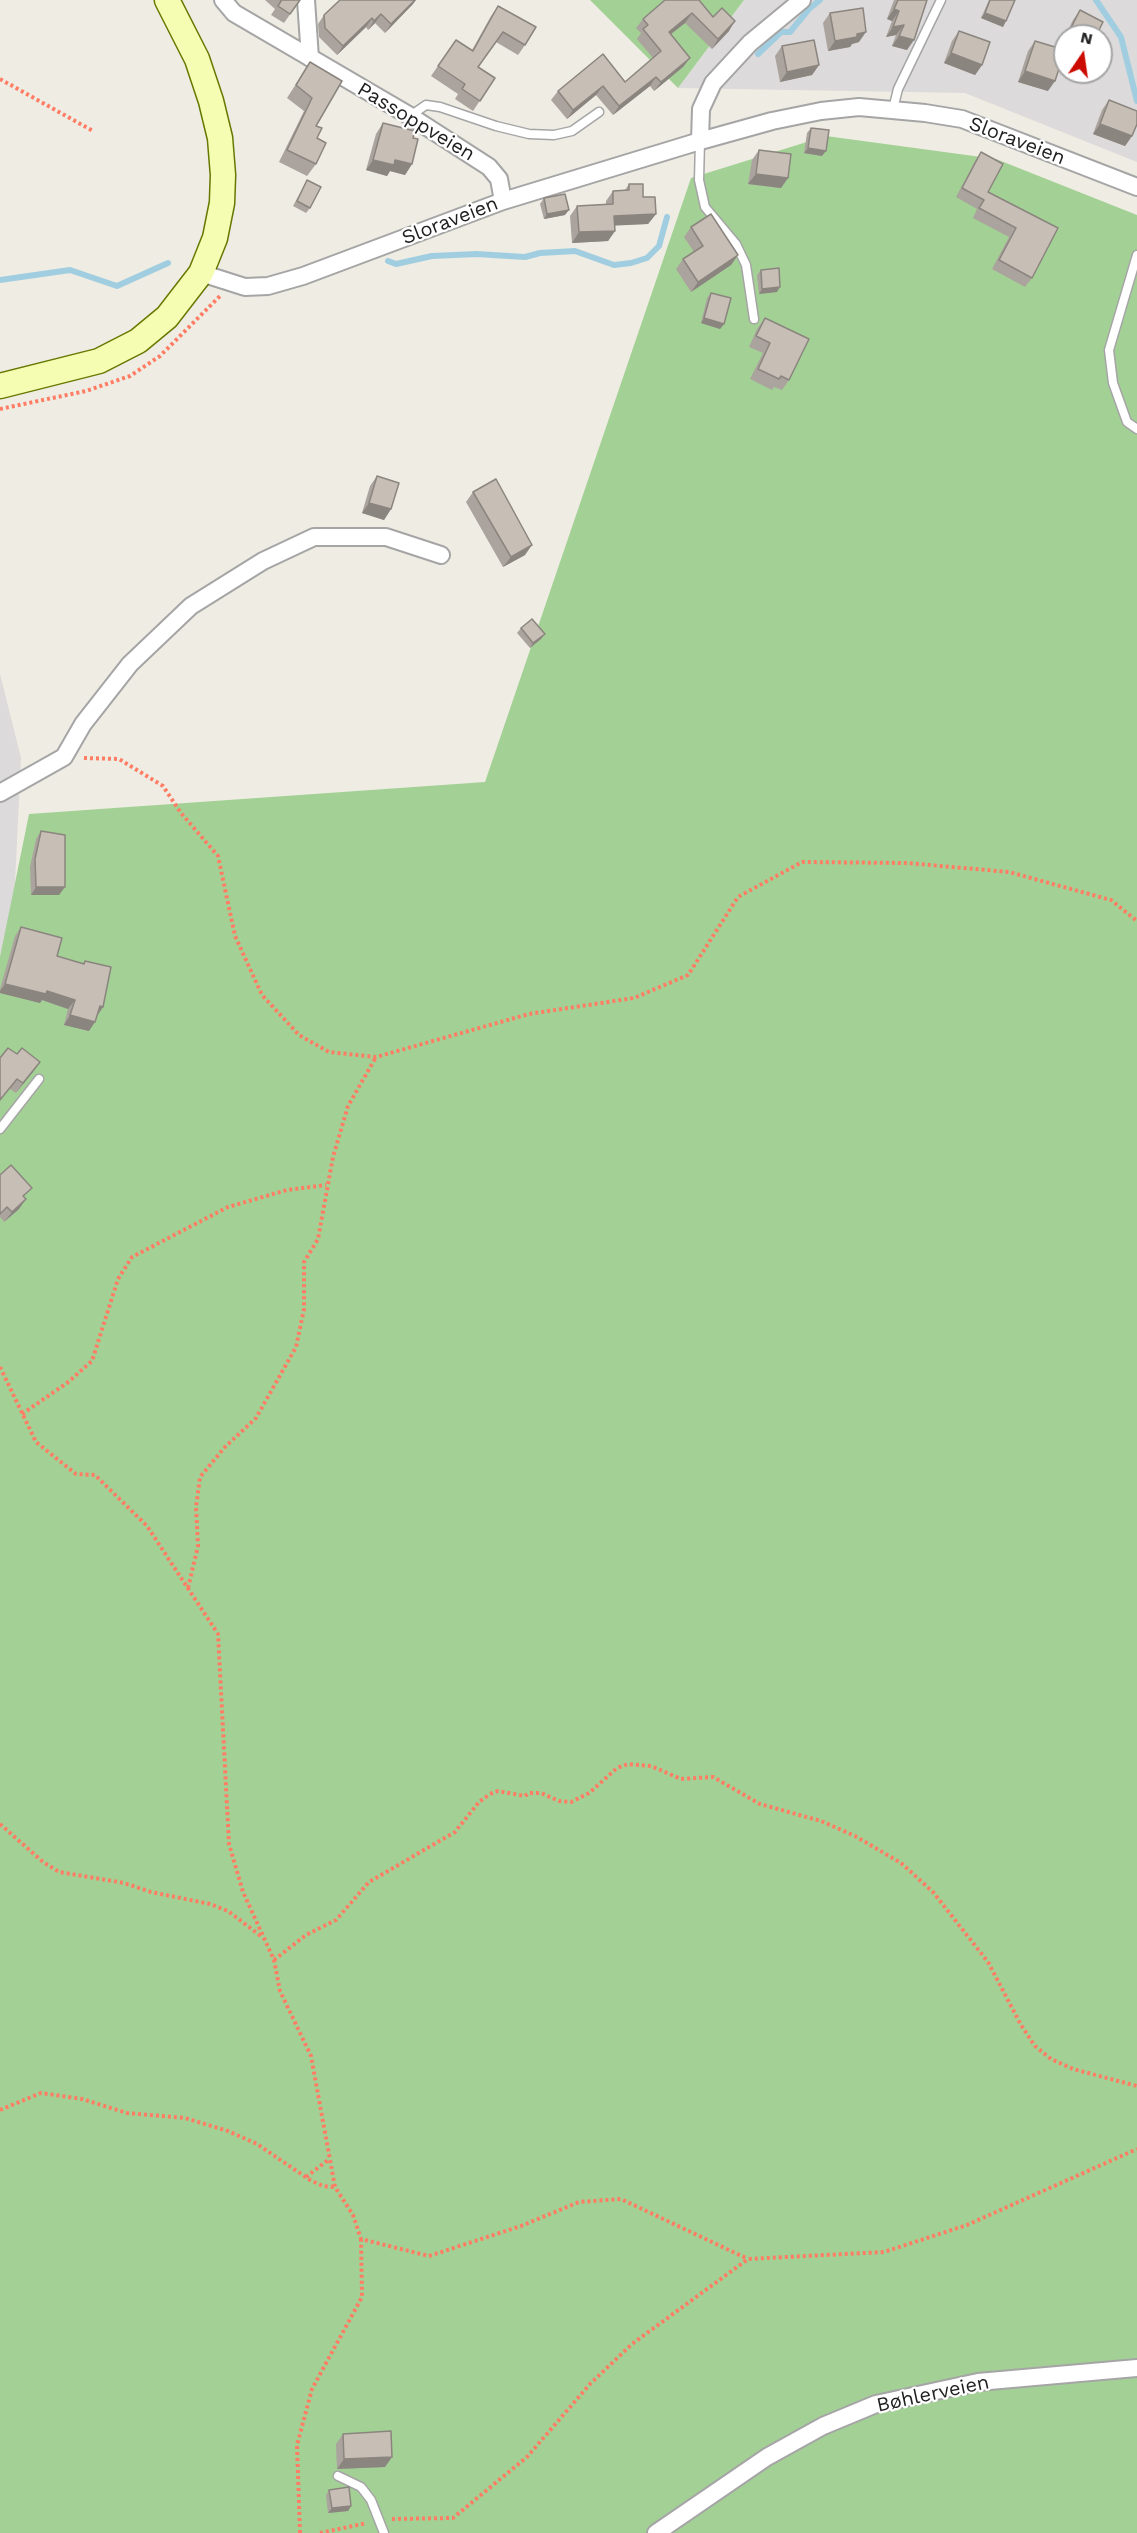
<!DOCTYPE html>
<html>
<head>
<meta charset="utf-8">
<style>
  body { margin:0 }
  #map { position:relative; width:1137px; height:2533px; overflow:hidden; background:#efece3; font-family:"Work Sans",sans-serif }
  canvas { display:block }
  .north { position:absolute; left:1053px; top:24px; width:60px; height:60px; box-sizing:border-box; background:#fff; border:2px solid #a5a5a5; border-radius:50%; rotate:13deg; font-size:16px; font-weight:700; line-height:24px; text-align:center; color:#1e1e1e }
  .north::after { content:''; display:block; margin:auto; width:21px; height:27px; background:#cb0b00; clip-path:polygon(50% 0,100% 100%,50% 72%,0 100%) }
</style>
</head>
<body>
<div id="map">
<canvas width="1137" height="2533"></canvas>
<div class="north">N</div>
</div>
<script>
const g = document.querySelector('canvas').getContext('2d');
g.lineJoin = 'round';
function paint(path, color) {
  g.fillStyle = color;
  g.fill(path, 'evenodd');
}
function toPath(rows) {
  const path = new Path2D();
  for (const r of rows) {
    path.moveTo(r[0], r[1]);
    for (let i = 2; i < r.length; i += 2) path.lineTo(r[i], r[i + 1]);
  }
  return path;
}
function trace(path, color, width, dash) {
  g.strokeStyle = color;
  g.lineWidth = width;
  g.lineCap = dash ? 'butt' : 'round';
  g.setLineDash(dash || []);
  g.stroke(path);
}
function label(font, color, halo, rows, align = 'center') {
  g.font = font + ' "Work Sans",sans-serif';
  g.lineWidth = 4.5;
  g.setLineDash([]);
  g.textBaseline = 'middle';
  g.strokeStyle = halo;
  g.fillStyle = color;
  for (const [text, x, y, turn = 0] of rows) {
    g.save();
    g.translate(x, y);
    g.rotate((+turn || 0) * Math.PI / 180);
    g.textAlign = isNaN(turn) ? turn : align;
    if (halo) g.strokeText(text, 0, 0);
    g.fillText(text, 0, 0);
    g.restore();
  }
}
const residential = toPath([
  [744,0,1137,0,1137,162,965,93,678,88],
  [1065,36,1101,36,1101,72,1065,72],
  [0,674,21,758,14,903,0,972]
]);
const forest = toPath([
  [590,0,744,0,678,88],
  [826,136,996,159,1137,215,1137,2533,0,2533,0,957,29,814,485,782,691,178]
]);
const stream = toPath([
  [1096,0,1121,37,1137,101],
  [758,54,781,32,790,32,809,9,820,0],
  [388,261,396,264,432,256,477,254,525,257,540,253,575,251,614,265,631,263,647,258,659,246,667,217],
  [0,280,70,270,117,286,168,263]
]);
const path = toPath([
  [0,79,93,131],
  [0,409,86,391,130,376,160,356,221,295],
  [84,758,119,759,163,786,181,813,218,856,235,936,262,995,299,1035,329,1052,376,1057,529,1014,634,998,688,975,738,897,802,862,907,863,1009,872,1111,900,1137,921],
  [0,1367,36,1442,76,1474,95,1475,147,1526,218,1634,229,1844,243,1892,274,1960,280,1991,311,2056,335,2187,353,2215,361,2239,429,2256,521,2226,579,2202,621,2199,748,2259],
  [22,1414,67,1383,92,1361,118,1279,132,1257,228,1207,287,1190,326,1185],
  [188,1588,198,1546,196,1507,200,1477,225,1447,256,1418,296,1347,304,1309,304,1262,318,1239,333,1157,348,1106,376,1057],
  [0,1824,43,1862,59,1872,124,1883,151,1892,210,1904,228,1911,262,1937],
  [274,1960,306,1935,336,1920,369,1882,455,1832,479,1802,490,1794,498,1791,525,1796,529,1793,541,1793,559,1801,571,1802,589,1793,617,1768,628,1764,651,1766,681,1779,713,1777,760,1804,821,1821,855,1836,901,1863,933,1892,988,1962,1021,2025,1035,2046,1051,2059,1073,2069,1137,2086],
  [0,2110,41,2093,82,2099,127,2113,185,2118,228,2131,257,2144,310,2180,323,2186,335,2187],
  [306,2177,328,2160],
  [392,2519,453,2518,527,2457,590,2384,632,2344,748,2259,884,2252,967,2225,1137,2149],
  [300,2533,297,2445,312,2389,362,2297,361,2239],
  [320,2533,367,2523]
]);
const service = toPath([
  [893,109,898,89,941,0],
  [410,116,426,105,440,107,496,126,529,134,554,135,572,131,599,112],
  [700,141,699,180,705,207,736,244,746,265,754,319],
  [1137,255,1109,350,1113,383,1127,422,1137,429],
  [0,1129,39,1079],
  [338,2476,361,2487,371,2500,384,2533]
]);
const minor = toPath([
  [223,0,234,13,410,116,489,167,499,179,503,201],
  [306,0,310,58],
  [700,141,701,109,713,83,750,43,802,0],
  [201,273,245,287,268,286,303,276,503,201,700,141,772,121,821,111,859,107,925,113,962,119,1137,187],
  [0,793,64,757,83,724,130,664,191,606,263,561,314,537,386,537,441,555],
  [656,2533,767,2457,823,2426,876,2404,978,2382,1137,2368]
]);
const secondary = toPath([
  [0,386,99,361,138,341,167,317,201,273,215,238,222,203,223,175,220,138,211,101,197,59,167,0]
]);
const wall = toPath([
  [265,0,300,0,284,23,271,15,275,9],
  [665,0,713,17,729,31,712,49,685,23,671,34,690,58,683,67,654,91,650,86,613,115,596,95,567,119,551,100,558,91,625,82,653,58,637,39,641,33,636,28,643,19],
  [894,0,927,0,907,50,892,46,896,35,886,37,892,21,887,19],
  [989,0,1015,0,1003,27,981,18],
  [413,4,385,33,375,23,368,30,366,27,337,55,319,37,318,24,324,15],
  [498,6,525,45,518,55,496,42,478,67,495,78,473,111,455,99,458,94,431,76,456,40,472,50,491,16],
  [1080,10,1096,36,1065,36,1073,20],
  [830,13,859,42,852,44,850,47,828,51,823,23],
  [959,31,982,65,975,75,944,63,952,41],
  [1065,36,1065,46,1061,44],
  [1035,41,1048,91,1018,82,1028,51],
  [782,46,819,65,812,75,780,82,775,56],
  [310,62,316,126,316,164,307,176,279,162,304,111,287,98],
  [1109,100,1132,136,1125,146,1093,134,1102,110],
  [383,123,413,138,412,164,405,175,390,171,387,176,366,170,376,134],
  [811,128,822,156,804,153,807,133],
  [759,150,788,178,781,188,748,184,752,160],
  [981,152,988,192,1058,228,1032,278,1025,287,992,269,1009,237,973,218,977,209,956,197,975,161],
  [307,180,310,208,306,213,293,206],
  [629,184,643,197,656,214,648,224,614,225,615,231,608,241,572,243,570,216,577,206,606,205,606,201,613,191,625,190],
  [544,198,565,215,544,219,540,204],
  [691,227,738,255,731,265,691,292,676,269,683,259,694,252,684,237],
  [761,270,777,292,759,294,757,275],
  [711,293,724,324,720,329,701,323,707,298],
  [765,318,789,380,782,390,774,387,772,390,750,379,763,353,749,347,757,329],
  [377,476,391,509,384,520,362,513,370,486],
  [473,492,525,555,503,567,466,502],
  [521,628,541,639,530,648,517,633],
  [41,831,59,895,31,895,30,867,36,839],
  [21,927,57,956,83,964,85,961,103,1007,97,1015,89,1031,64,1025,68,1009,42,1000,40,1003,0,993,0,989,15,936],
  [17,1054,40,1062,16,1093,10,1089],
  [0,1175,25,1198,19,1209,4,1222,0,1217],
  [343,2434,392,2457,385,2467,337,2469,336,2444],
  [329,2490,351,2506,348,2511,328,2513,326,2495]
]);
const shadedWall = toPath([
  [415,0,416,0,413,4,385,33,391,24],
  [894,9,899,11,892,21,887,19],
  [692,13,685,23,662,41,669,32],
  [985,13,1006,21,1003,27,981,18],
  [381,14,375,23,368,30,374,21],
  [372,18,366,27,337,55,343,46],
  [735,21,729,31,712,49,718,39],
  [904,25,896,35,886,37,893,27],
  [866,32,859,42,852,44,850,47,828,51,835,41,857,34],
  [899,36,914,40,907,50,892,46],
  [951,53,982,65,975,75,944,63],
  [690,58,683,67,654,91,661,82],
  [819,65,812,75,780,82,787,72],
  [1025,71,1055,81,1048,91,1018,82],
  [656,77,650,86,613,115,619,106],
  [603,86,596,95,567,119,573,110],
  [1100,124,1132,136,1125,146,1093,134],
  [808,148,826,151,822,156,804,153],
  [373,160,395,160,412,164,405,175,390,171,387,176,366,170],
  [756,174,788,178,781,188,748,184],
  [569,210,565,215,544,219,547,214],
  [656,214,648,224,607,226,614,216],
  [615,231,608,241,572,243,579,232],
  [738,255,731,265,691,292,698,282],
  [780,287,777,292,759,294,762,289],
  [704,318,724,324,720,329,701,323],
  [369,503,391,509,384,520,362,513],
  [532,545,525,555,503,567,511,557],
  [545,634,541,639,530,648,533,643],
  [36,887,65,887,59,895,31,895],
  [5,984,47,991,75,1000,68,1009,42,1000,40,1003,0,993,0,991],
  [100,1006,103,1007,97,1016],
  [70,1015,95,1022,89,1031,64,1025],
  [40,1062,33,1072,16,1093,23,1083],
  [26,1199,19,1209,4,1222,12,1212],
  [392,2457,385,2467,337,2469,344,2459],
  [351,2506,348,2511,328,2513,332,2508]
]);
const building = toPath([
  [281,0,300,0,290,14,278,6,281,1,281,0],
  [340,0,415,0,391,24,381,14,374,21,372,18,343,46,325,28,324,15,340,0],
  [665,0,699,0,713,17,722,8,735,21,718,39,692,13,669,32,690,58,661,82,656,77,619,106,603,86,573,110,558,91,603,54,625,82,661,51,643,29,648,25,643,19,665,0],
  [898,0,927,0,914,40,899,36,904,25,893,27,899,11,894,9,898,0],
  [990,0,1015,0,1006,21,985,13,990,0],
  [498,6,536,27,525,45,503,32,478,67,495,78,480,101,462,89,465,84,438,66,456,40,473,51,498,6],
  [863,8,866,32,857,34,857,37,835,41,830,13,863,8],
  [1080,10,1103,22,1096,36,1072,36,1068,34,1080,10],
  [959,31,990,42,982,65,951,53,959,31],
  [814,40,819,65,787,72,782,46,814,40],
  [1035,41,1065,50,1055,81,1025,71,1035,41],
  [310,62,342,81,316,126,322,128,317,138,326,143,316,164,287,150,312,98,296,85,310,62],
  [1109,100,1137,111,1137,124,1132,136,1100,124,1109,100],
  [383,123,415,131,413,138,418,139,412,164,395,160,394,165,373,160,383,123],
  [811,128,829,130,826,151,808,148,811,128],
  [759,150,791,154,788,178,756,174,759,150],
  [981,152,1003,164,988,192,1058,228,1032,278,999,260,1016,228,979,208,984,200,962,188,981,152],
  [307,180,321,187,310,208,297,201,307,180],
  [629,184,643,184,643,197,655,197,656,214,614,216,615,231,579,232,577,206,613,204,613,191,629,190,629,184],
  [565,194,569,210,547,214,544,198,565,194],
  [711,214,738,255,698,282,683,259,703,246,691,227,711,214],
  [779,268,780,287,762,289,761,270,779,268],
  [711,293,731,298,724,324,704,318,711,293],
  [765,318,809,339,789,380,781,376,779,379,758,369,770,343,756,336,765,318],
  [377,476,399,483,391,509,369,503,377,476],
  [496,479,532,545,511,557,473,492,496,479],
  [532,619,545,634,533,643,521,628,532,619],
  [41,831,65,835,65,887,36,887,35,859,41,831],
  [21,927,62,938,57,956,84,964,85,961,111,967,103,1007,100,1006,95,1022,70,1015,75,1000,47,991,46,994,5,984,21,927],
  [8,1048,17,1054,22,1048,40,1062,23,1083,17,1079,0,1100,0,1058,8,1048],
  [11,1165,32,1188,23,1196,26,1199,12,1212,7,1207,0,1214,0,1175,11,1165],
  [391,2431,392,2457,344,2459,343,2434,391,2431],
  [349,2487,351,2506,332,2508,329,2490,349,2487]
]);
const streetNames = [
  ["Passoppveien",416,122,31],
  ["Sloraveien",1017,141,21],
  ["Sloraveien",450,221,-21],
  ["Bøhlerveien",933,2394,-12]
];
paint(residential, '#dcdada');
paint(forest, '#a3d195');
trace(stream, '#a0cee0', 6);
trace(service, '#a5a5a5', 11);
trace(minor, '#a5a5a5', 20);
trace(secondary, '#657900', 27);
trace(path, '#ff7d64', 4, [3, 3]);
trace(service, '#fff', 8);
trace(minor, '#fff', 16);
trace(secondary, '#f5fdb3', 24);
paint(wall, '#aba39d');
paint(shadedWall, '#8b857f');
paint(building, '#c7beb6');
trace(building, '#8b857f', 1.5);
label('20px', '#1e1e1e', '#fff', streetNames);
</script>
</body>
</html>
